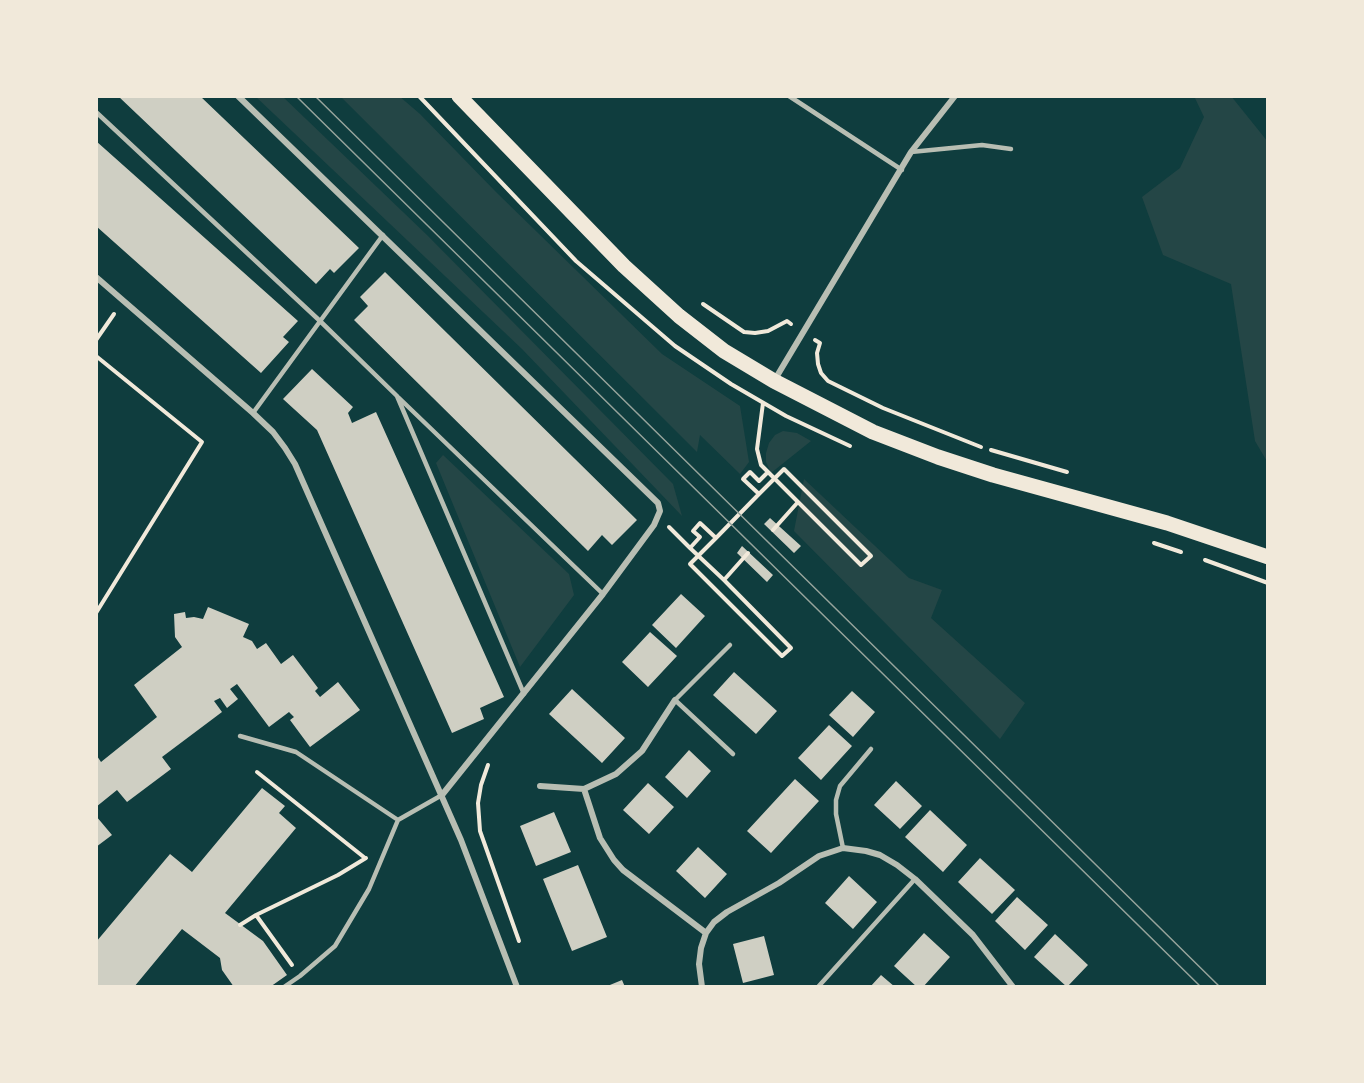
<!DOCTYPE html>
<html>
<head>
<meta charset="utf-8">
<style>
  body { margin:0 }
  #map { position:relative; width:1364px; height:1083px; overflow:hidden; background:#0f3d3e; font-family:"Golos Text",sans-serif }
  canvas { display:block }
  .frame { position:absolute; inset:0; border:98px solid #f1e9da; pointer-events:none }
</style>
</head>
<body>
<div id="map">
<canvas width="1364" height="1083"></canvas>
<div class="frame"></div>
</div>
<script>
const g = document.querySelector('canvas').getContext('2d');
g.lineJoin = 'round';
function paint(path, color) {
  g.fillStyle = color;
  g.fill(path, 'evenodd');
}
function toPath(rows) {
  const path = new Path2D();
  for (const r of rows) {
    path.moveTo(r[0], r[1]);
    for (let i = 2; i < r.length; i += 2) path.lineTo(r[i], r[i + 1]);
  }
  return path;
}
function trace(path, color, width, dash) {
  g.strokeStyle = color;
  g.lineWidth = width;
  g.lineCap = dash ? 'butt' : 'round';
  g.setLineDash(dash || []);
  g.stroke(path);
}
const green = toPath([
  [255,96,282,96,427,235,673,484,682,516,522,349],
  [340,96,399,96,420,114,496,192,662,354,740,406,749,462,740,474,700,435,697,452],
  [1194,96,1231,96,1268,142,1268,463,1255,441,1231,284,1163,255,1142,197,1180,168,1204,117],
  [783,431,797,433,811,441,771,473,766,462,766,453,769,443,775,435],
  [443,455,569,574,574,595,520,667,436,463],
  [804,479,909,578,942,590,931,618,1025,703,1000,739,794,531]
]);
const building = toPath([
  [118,96,200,96,359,248,334,273,330,269,316,284],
  [96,141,298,321,283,337,289,342,261,373,96,226],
  [385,272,637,520,612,545,602,535,588,551,354,320,368,306,360,297],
  [312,369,353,407,348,413,352,423,376,412,504,697,480,708,484,719,452,733,317,430,283,399],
  [770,518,801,546,794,553,764,524],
  [742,546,773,575,767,582,737,553],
  [681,594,705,616,676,648,652,625],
  [208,607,249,624,243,637,252,641,257,649,266,643,281,664,293,655,318,688,315,691,320,697,338,682,360,710,310,747,290,720,294,717,289,712,269,727,237,684,230,689,238,699,227,708,220,698,214,701,222,712,162,757,171,769,127,802,117,790,96,807,96,757,97,756,101,762,157,717,134,685,182,647,175,637,174,614,185,612,186,618,194,617,203,619],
  [650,632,677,656,648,687,622,662],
  [734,672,777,711,756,734,713,695],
  [572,689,625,738,602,763,549,714],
  [852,691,875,712,853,737,829,715],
  [829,725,852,746,821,780,798,758],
  [689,750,711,771,687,798,665,777],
  [795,779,819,801,771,853,747,831],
  [896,781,922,806,900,829,874,805],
  [648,783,674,807,649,834,623,810],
  [262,788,285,806,279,813,296,828,225,913,263,941,287,975,270,987,234,987,222,970,220,958,182,929,134,987,99,987,96,985,96,942,170,854,192,872],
  [930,810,967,845,943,872,905,837],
  [554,812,571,852,536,866,520,826],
  [96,816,112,835,96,847],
  [698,847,727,874,705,898,676,871],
  [980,858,1015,890,992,914,958,882],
  [578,865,607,937,572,951,543,879],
  [849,876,877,902,853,929,825,903],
  [1017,897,1048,925,1025,950,995,921],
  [924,933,950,957,923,987,917,987,894,966],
  [1055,934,1088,965,1067,987,1034,957],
  [764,936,774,975,743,983,733,944],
  [881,975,895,987,870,987],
  [622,980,625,987,605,987]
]);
const path = toPath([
  [419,96,576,261,675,346,731,384,786,416,850,446],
  [703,304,744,332,755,333,768,331,787,321,791,324],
  [96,340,114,314],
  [815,340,820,343,817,353,818,364,821,373,828,381,883,408,981,447],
  [96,356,202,442,96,613],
  [763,403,757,449,761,465,798,502,773,530],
  [991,450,1067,472],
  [759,494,743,479,750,472,759,481,768,472],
  [669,527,690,548,724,580,791,648,782,656,690,564,716,538,759,494,784,469,871,556,861,565,798,502],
  [1154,543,1181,552],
  [690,548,700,537,693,531,700,523,716,538],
  [1205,560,1268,583],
  [724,580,748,553],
  [488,765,481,785,478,803,480,831,519,941],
  [257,772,365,858],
  [256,915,292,965],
  [240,925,256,915,338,875,366,858]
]);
const service = toPath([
  [789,96,902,170],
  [96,112,320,321,397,396,524,694],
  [911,152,982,145,1011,149],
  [399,398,603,594],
  [253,413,383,235],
  [730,645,675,700,733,754],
  [240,736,296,752,398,820],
  [843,848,836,814,836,800,840,786,871,749],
  [284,987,300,976,335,946,369,889,398,820,442,795],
  [818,987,915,879]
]);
const minor = toPath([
  [238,96,658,503,660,511,654,525,603,594,442,795],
  [96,277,253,413,273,432,285,448,295,464,461,840,517,987],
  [774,381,911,152,955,96],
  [540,786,584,789,616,774,642,751,675,700],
  [584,789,600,838,614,860,623,870,706,933],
  [702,987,699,964,701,948,706,933,714,922,727,912,779,883,819,856,843,848,866,851,880,855,897,865,915,879,973,935,1013,987]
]);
const primary = toPath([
  [459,96,624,266,679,316,724,351,774,381,873,432,938,457,993,475,1167,523,1268,557]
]);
const tram = toPath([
  [296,96,1201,987],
  [315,96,1220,987]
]);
paint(green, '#244646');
paint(building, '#cfcfc3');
trace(path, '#f1e9da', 4);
trace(service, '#b8beb3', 4.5);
trace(minor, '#b8beb3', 6);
trace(primary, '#f1e9da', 15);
trace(tram, '#97a49c', 1.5);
</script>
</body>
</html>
